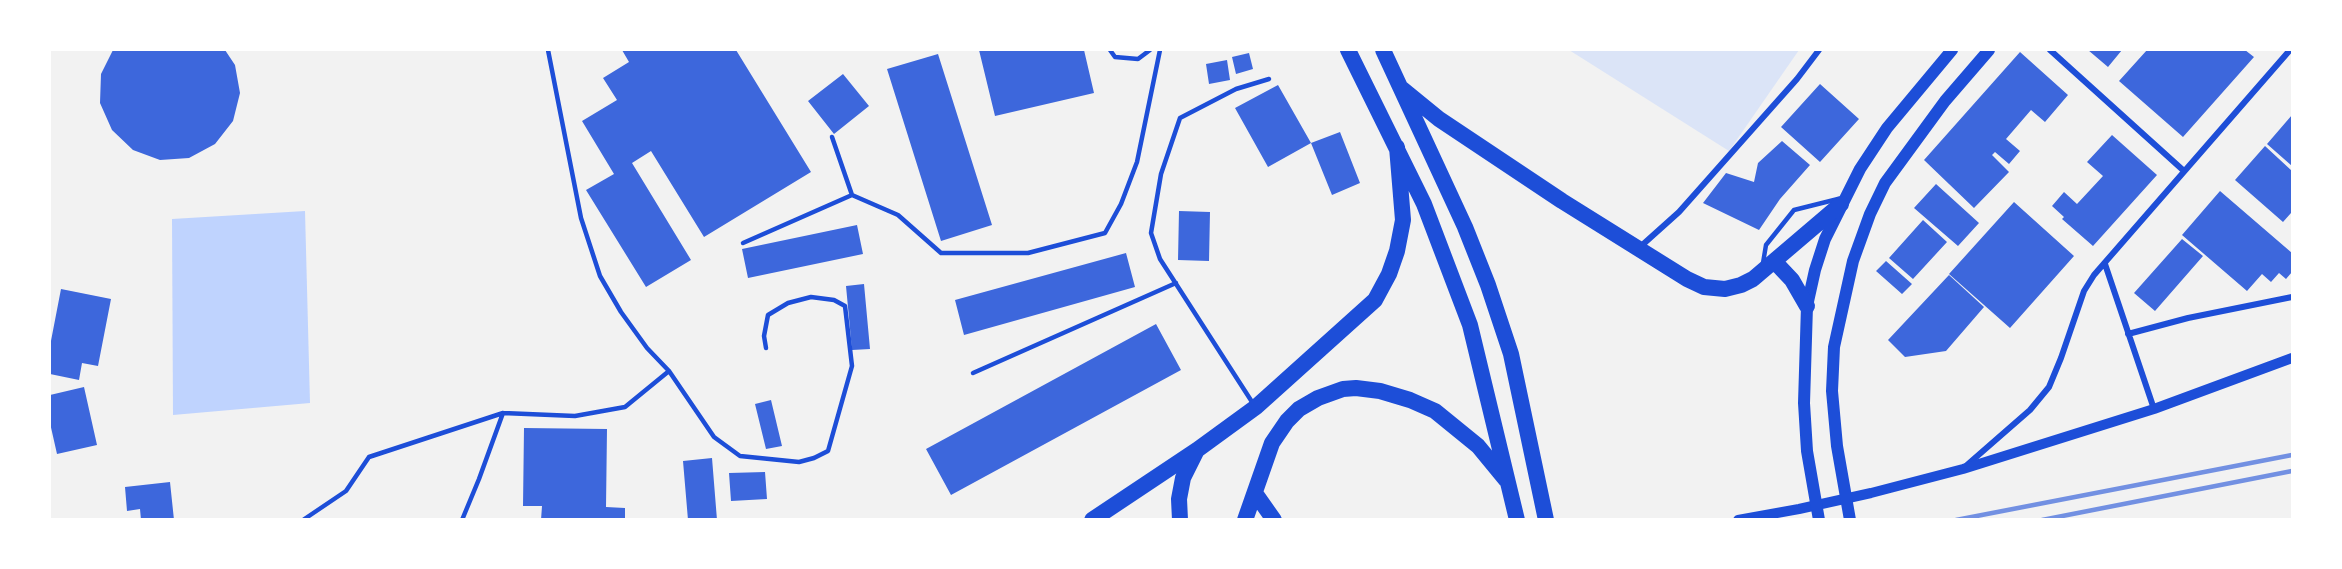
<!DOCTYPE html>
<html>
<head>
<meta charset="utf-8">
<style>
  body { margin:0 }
  #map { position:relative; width:2342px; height:569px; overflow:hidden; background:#f2f2f2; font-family:Roboto,sans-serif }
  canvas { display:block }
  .frame { position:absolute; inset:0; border:51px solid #fff; pointer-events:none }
</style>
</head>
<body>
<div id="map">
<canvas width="2342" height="569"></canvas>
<div class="frame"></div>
</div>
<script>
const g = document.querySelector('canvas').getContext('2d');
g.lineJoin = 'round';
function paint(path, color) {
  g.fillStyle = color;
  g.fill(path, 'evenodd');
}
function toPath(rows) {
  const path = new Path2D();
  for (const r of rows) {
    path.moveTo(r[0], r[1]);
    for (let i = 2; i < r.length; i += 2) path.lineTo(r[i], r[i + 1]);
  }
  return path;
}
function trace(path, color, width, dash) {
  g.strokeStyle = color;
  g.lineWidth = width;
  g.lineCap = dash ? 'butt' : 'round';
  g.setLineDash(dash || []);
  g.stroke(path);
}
const green = toPath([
  [1569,50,1799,50,1729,151]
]);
const water = toPath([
  [305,211,310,403,173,415,172,219]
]);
const building = toPath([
  [113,50,225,50,235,65,240,93,233,121,215,144,189,158,160,160,133,150,112,130,100,103,101,74],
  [622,50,736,50,811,172,704,237,651,151,632,163,691,260,646,287,586,190,614,174,582,121,617,100,603,78,629,62],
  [979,50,1084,50,1094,93,995,116],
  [2088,50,2122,50,2108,67],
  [2147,50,2245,50,2254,57,2183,137,2119,81],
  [2020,52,2068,95,2045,122,2031,110,2006,139,2020,151,2009,164,1995,152,1992,155,2009,172,1974,208,1924,160],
  [1249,53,1253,69,1236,74,1232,57],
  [938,54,992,225,941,241,887,69],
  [1227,60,1230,80,1209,84,1206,64],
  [843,74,869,106,834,134,808,101],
  [1820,84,1859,119,1820,162,1781,127],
  [1278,85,1311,143,1268,167,1235,108],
  [2292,115,2292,166,2267,144],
  [1340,132,1360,183,1332,195,1311,143],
  [2112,135,2157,175,2093,246,2062,219,2064,217,2052,206,2064,192,2077,204,2103,176,2087,162],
  [1782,141,1810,165,1780,199,1759,230,1703,203,1726,173,1754,182,1758,163],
  [2265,146,2292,171,2292,214,2291,213,2283,222,2235,180],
  [1936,184,1979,223,1958,246,1914,208],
  [2220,191,2292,253,2292,272,2286,279,2279,273,2271,282,2262,274,2247,291,2182,235],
  [2014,202,2074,256,2010,328,1949,274],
  [1179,211,1210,212,1209,261,1178,260],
  [1923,220,1947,242,1913,279,1889,258],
  [857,225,863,254,748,278,742,249],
  [2182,239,2203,256,2155,311,2134,293],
  [1126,253,1135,287,964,335,955,300],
  [1886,261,1912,284,1902,294,1876,271],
  [1949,275,1984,307,1946,351,1905,357,1888,340],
  [864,284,870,349,852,350,846,286],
  [61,289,111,299,98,366,82,363,79,380,50,374,50,346],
  [1156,324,1181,370,951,495,926,449],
  [84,387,97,445,57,454,50,423,50,395],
  [771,400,782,446,766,449,755,404],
  [524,428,607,429,606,507,625,508,625,520,541,520,542,506,523,506],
  [712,458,717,520,688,520,683,461],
  [765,472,767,499,731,501,729,473],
  [170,482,174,520,141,520,140,509,127,511,125,487]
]);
const service = toPath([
  [548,50,581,218,600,276,621,312,647,348,669,371,714,437,740,456,799,462,814,458,828,451,852,366,845,306,834,300,811,297,788,303,768,315,764,336,766,348],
  [1110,50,1115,57,1138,59,1150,50],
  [832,137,852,195],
  [743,243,852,195,898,215,941,253,1028,253,1105,233,1121,204,1137,162,1160,50],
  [1763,263,1766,245,1794,210,1838,199],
  [973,373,1176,283],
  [1254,405,1160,259,1151,233,1161,174,1180,118,1236,89,1269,79],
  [303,520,346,491,369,457,503,413],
  [462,520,479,479,503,413,575,416,625,407,669,371]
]);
const minor = toPath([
  [2050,50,2184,171],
  [1640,247,1679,212,1797,79,1819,50],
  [2105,264,2154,409],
  [2128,334,2188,318,2292,297],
  [1967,465,2030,410,2049,387,2061,358,2084,291,2094,275,2290,50]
]);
const tertiary = toPath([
  [1738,520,1799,509,1871,493,1963,469,2154,409,2292,358]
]);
const secondary = toPath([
  [1819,520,1807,451,1804,403,1807,306,1815,270,1825,239,1860,169,1887,128,1952,50],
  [1850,520,1837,446,1832,391,1834,347,1853,261,1870,214,1885,183,1945,101,1989,50]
]);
const trunk = toPath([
  [1348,50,1424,204,1470,325,1517,520],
  [1383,50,1465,227,1488,285,1511,354,1546,520],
  [1401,88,1439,119,1562,201,1687,279,1704,287,1725,289,1741,285,1753,279,1841,204],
  [1775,262,1792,280,1807,306],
  [1255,493,1274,520],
  [1092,520,1197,450,1256,407,1375,300,1389,274,1397,251,1403,220,1397,147],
  [1180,520,1179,499,1183,478,1196,452],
  [1245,520,1272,443,1287,421,1299,409,1318,398,1343,389,1356,388,1380,391,1410,400,1435,411,1478,446,1506,480]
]);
const rail = toPath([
  [1956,520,2292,455],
  [2042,520,2292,471]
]);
paint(green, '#dbe4f7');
paint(water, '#bfd3fe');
paint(building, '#3d67dc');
trace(service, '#1d4ed8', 4.5);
trace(minor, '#1d4ed8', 6);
trace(tertiary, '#1d4ed8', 10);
trace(secondary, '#1d4ed8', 12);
trace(trunk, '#1d4ed8', 16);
trace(rail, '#7290e2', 4.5);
</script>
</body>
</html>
